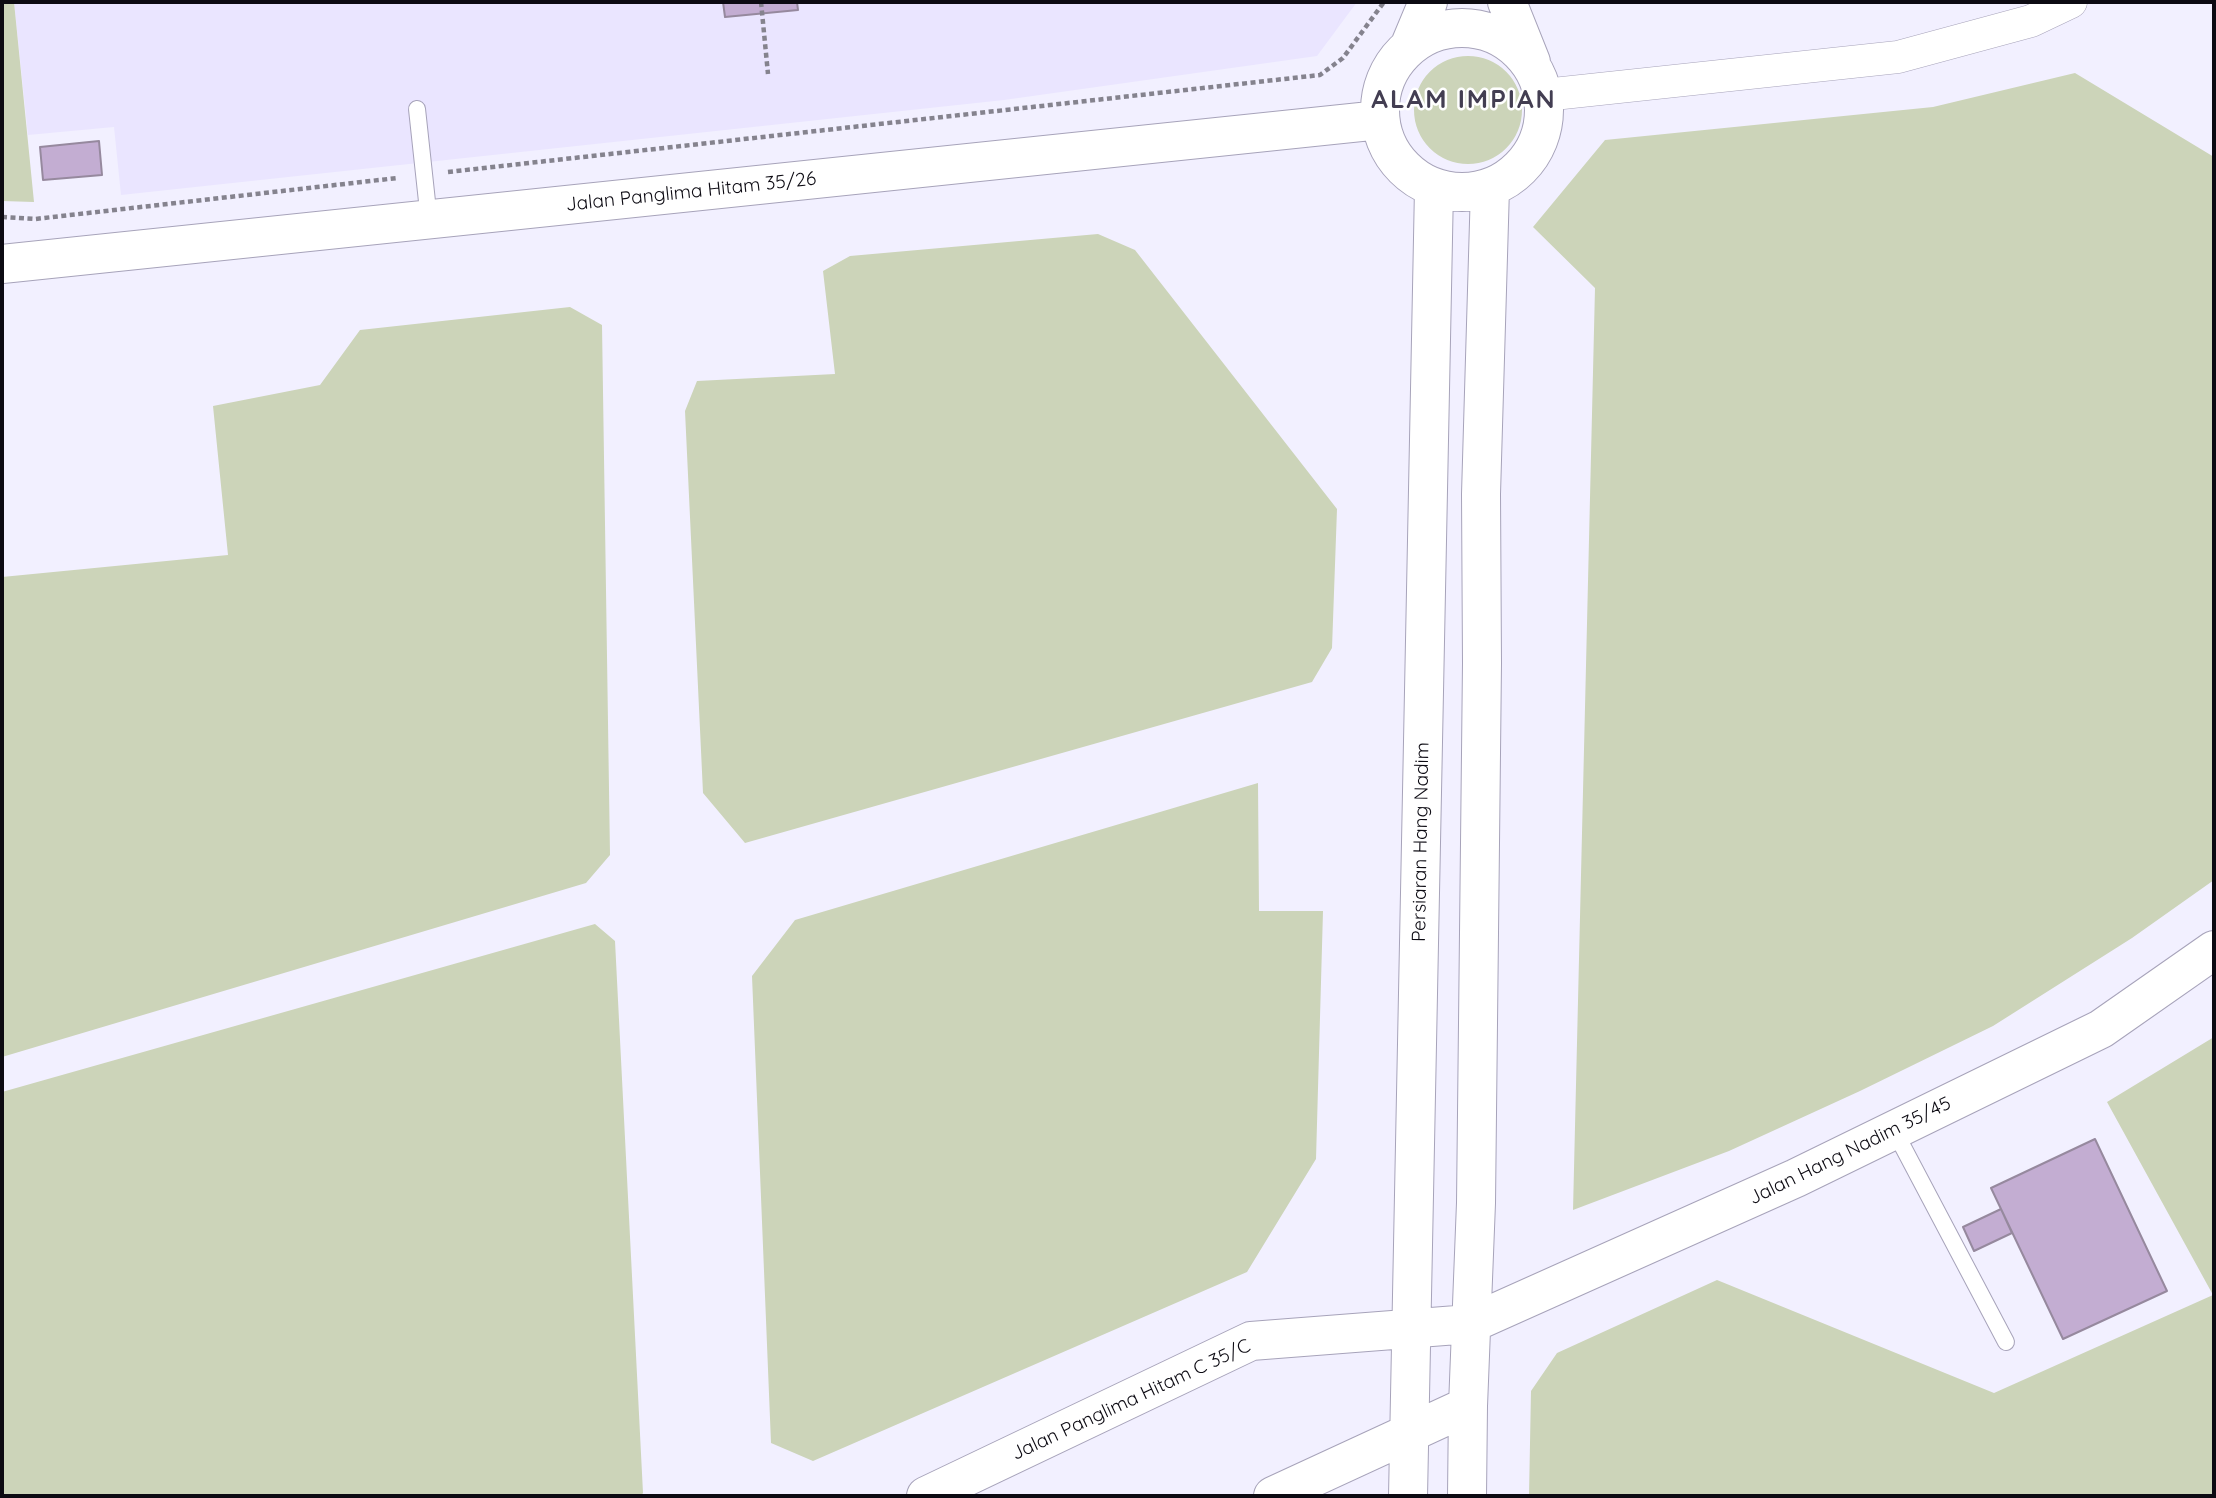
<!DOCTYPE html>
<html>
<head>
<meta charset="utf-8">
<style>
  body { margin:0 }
  #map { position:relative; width:2216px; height:1498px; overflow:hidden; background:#f2f0ff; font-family:Quicksand,sans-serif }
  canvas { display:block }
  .frame { position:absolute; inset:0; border:4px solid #0c0a12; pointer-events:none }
</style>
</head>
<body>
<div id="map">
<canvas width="2216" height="1498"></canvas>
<div class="frame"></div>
</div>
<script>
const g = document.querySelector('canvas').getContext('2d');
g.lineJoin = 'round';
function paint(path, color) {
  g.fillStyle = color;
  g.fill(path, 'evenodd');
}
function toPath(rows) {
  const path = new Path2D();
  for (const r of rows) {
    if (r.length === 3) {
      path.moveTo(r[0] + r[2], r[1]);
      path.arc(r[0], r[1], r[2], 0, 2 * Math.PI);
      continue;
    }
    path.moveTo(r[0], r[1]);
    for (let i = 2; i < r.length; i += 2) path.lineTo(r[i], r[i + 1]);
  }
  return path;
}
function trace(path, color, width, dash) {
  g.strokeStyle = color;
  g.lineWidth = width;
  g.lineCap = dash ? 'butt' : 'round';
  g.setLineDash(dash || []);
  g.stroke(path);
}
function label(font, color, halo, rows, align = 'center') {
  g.font = font + ' Quicksand,sans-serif';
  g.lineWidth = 5;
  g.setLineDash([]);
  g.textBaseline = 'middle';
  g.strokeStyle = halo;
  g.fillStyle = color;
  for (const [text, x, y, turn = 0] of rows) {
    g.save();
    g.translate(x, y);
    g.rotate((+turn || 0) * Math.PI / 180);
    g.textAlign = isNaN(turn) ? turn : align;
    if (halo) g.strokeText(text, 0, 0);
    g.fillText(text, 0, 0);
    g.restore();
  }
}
const built = toPath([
  [14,2,1357,2,1317,56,1004,100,121,195,114,127,28,135]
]);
const green = toPath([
  [2,2,14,2,34,202,2,201],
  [1468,110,54],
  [2075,73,2214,157,2214,880,2132,938,1993,1026,1860,1091,1729,1151,1573,1210,1595,288,1533,227,1605,140,1933,107],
  [1098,234,1135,250,1337,509,1332,648,1312,682,745,843,703,793,685,411,697,381,835,374,823,271,850,256],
  [570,307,602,325,610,855,586,883,2,1057,2,577,228,555,213,406,320,385,360,330],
  [1258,783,1259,911,1323,911,1316,1159,1247,1272,813,1461,771,1443,752,976,795,920],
  [595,924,615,941,643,1493,641,1496,2,1496,2,1092],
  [2214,1037,2214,1496,1529,1496,1531,1391,1557,1353,1717,1280,1994,1393,2213,1295,2107,1102]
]);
const building = toPath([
  [723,2,797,2,798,10,725,17,723,2],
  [99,141,102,175,43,180,40,147,99,141],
  [2095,1139,2167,1291,2063,1339,1991,1188,2095,1139],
  [2001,1209,2012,1233,1974,1251,1963,1227,2001,1209]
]);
const path = toPath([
  [761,2,768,74],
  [448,172,1320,75,1343,58,1384,2],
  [2,217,35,219,397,178]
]);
const lane = toPath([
  [417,109,429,220],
  [1894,1130,2006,1342]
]);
const street = toPath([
  [1544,95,1898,57,2031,21,2071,2]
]);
const secondary = toPath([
  [1507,2,1531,62],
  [1462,110,82],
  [1410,45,1428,2],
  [2,264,1380,120],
  [926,1496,1251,1341,1470,1324,1796,1178,2101,1029,2214,950],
  [1273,1496,1468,1406],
  [1408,1496,1434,188],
  [1467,1496,1468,1406,1476,1203,1482,663,1481,494,1490,188]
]);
const streetNames = [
  ["Jalan Panglima Hitam 35/26",691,192,-6],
  ["Persiaran Hang Nadim",1421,842,-89],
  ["Jalan Hang Nadim 35/45",1850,1151,-26],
  ["Jalan Panglima Hitam C 35/C",1131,1400,-25]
];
const districtNames = [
  ["ALAM IMPIAN",1464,100]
];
paint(built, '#eae5ff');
paint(green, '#ccd4b9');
paint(building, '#c3add2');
trace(building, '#96899e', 2);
trace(lane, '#a7a3ba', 18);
trace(street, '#a7a3ba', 33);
trace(secondary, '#a7a3ba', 40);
trace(path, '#85838e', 4.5, [5, 3.5]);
trace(lane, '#fff', 16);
trace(street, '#fff', 32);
trace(secondary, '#fff', 38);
label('19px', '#0c0a12', '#fff', streetNames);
g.letterSpacing = '2px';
label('bold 26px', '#433e52', '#fff', districtNames);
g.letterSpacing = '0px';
</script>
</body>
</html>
